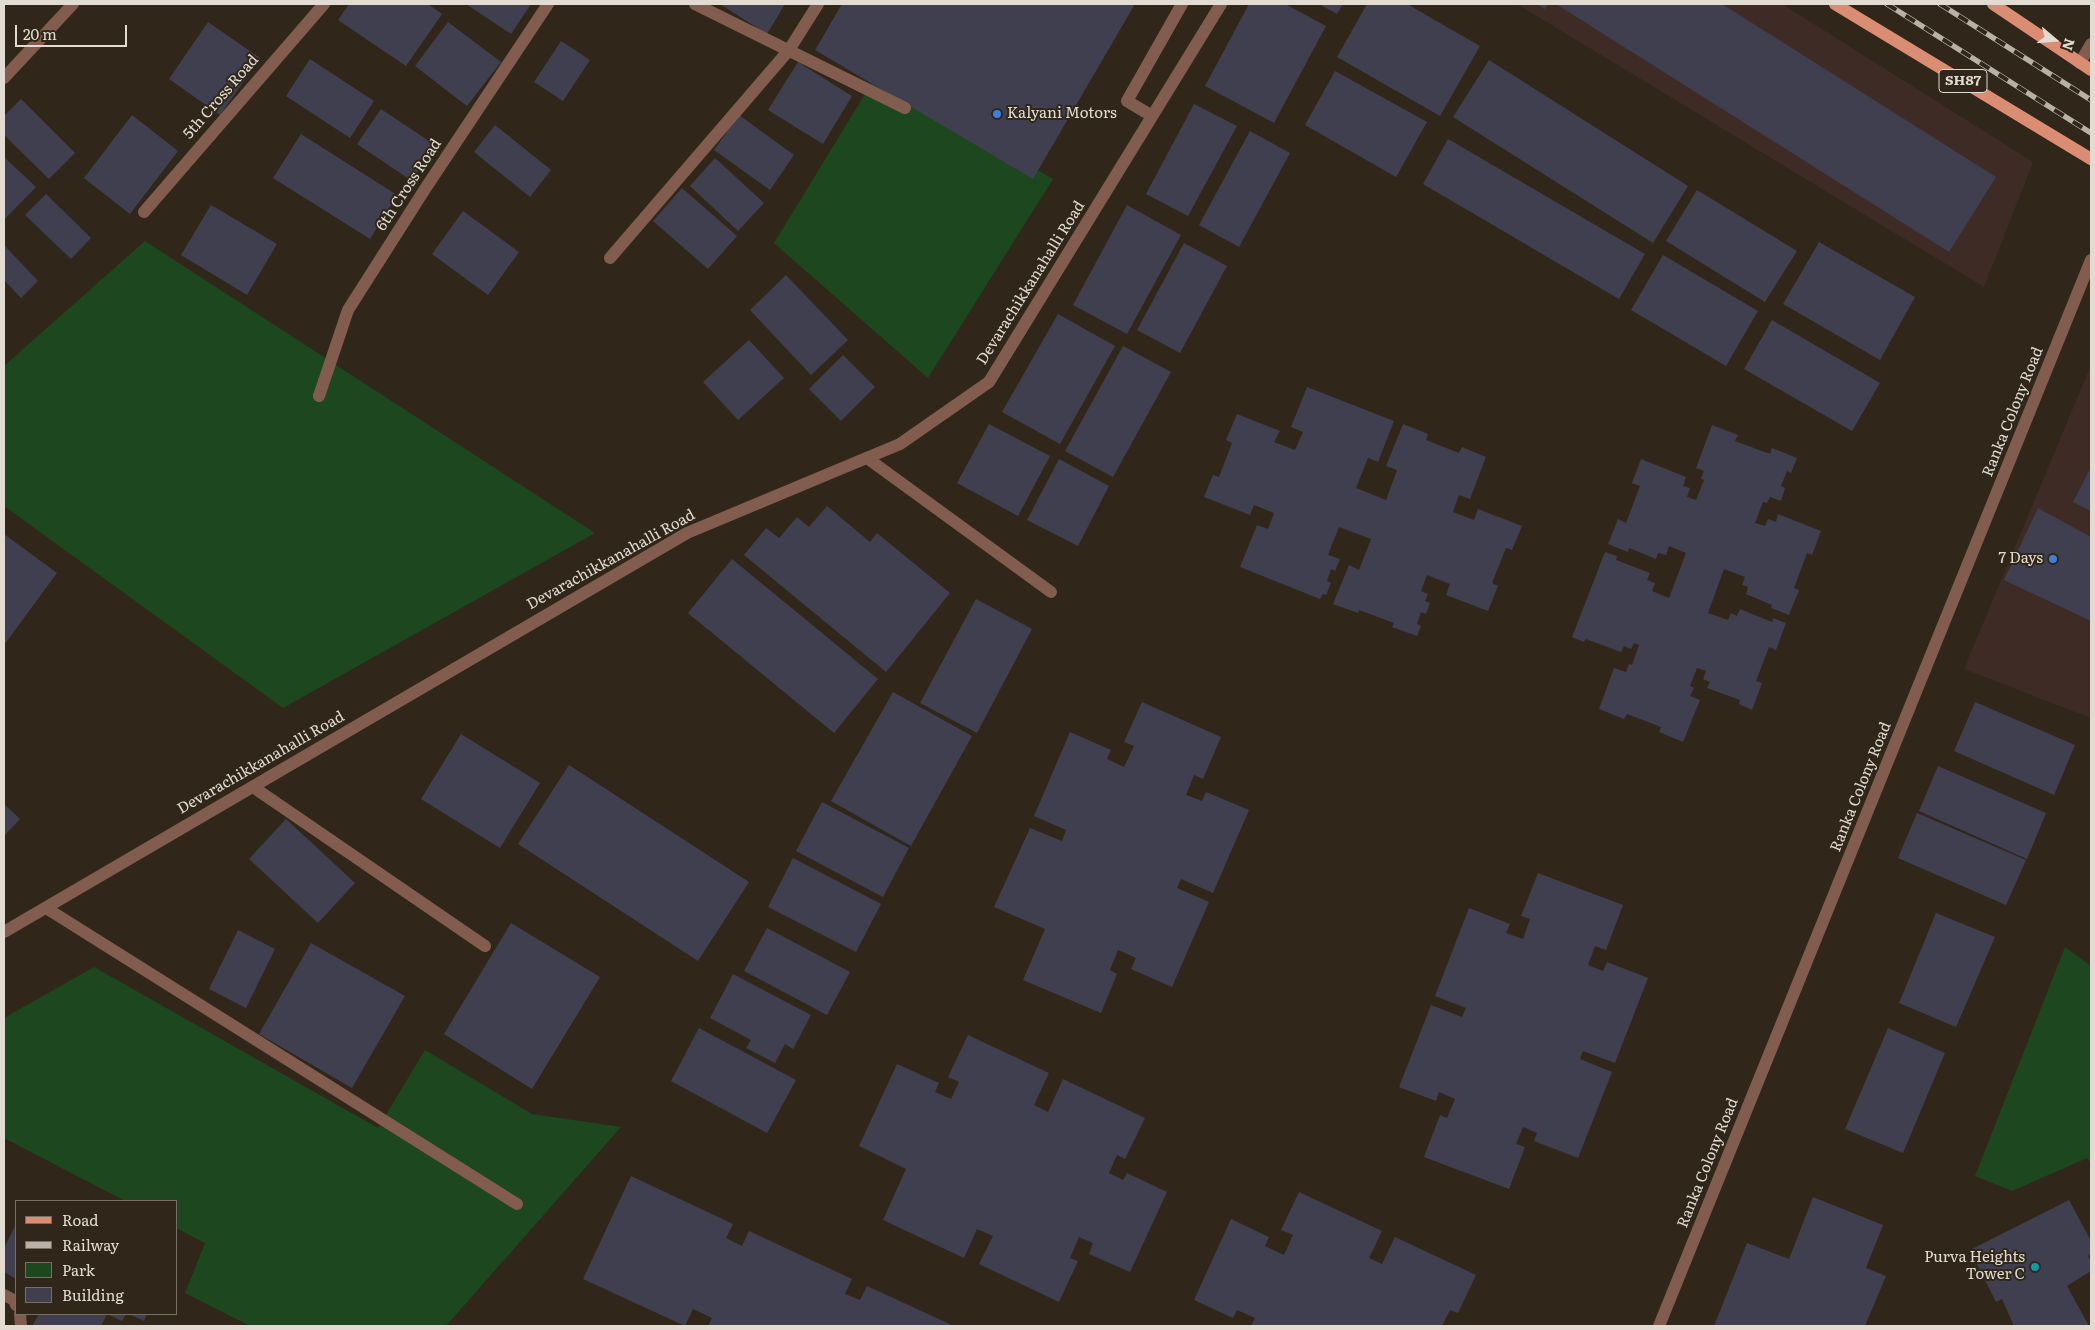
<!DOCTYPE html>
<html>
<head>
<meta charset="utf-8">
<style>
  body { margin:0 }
  #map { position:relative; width:2095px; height:1330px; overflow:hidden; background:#30271a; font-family:Literata,serif }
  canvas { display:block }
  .frame { position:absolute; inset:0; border:5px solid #e1dbd2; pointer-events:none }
  .legend { position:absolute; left:15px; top:1200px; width:162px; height:115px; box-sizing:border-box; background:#30271a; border:1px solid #776f64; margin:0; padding:6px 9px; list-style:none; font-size:15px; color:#e1dbd2 }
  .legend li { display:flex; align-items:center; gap:10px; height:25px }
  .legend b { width:25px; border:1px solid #776f64 }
  .north { position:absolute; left:2030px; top:15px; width:50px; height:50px; -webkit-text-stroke:4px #30271a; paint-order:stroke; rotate:108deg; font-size:14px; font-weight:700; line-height:20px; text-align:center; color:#e1dbd2 }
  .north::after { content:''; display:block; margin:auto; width:18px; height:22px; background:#e1dbd2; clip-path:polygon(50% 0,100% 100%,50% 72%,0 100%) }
  .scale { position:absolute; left:15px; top:25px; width:112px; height:22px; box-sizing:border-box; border:2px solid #e1dbd2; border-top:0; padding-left:6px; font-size:15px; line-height:18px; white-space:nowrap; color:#e1dbd2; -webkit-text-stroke:4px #30271a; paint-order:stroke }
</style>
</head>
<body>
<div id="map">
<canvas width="2095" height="1330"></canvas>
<div class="frame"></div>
<ul class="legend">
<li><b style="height:6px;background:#db8d73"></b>Road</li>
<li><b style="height:6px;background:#b8b1a7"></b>Railway</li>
<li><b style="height:14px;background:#1d471f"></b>Park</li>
<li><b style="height:14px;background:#403f4f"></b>Building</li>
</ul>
<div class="north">N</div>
<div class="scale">20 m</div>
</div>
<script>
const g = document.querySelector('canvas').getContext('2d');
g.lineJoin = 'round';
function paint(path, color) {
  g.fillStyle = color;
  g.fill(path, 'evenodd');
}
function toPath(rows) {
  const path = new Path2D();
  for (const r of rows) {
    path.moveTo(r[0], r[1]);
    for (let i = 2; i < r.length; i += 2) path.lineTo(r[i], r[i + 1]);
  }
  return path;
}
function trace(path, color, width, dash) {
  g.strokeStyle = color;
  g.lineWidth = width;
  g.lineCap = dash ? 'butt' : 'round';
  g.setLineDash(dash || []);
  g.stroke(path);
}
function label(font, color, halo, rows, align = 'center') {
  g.font = font + ' Literata,serif';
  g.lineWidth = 4;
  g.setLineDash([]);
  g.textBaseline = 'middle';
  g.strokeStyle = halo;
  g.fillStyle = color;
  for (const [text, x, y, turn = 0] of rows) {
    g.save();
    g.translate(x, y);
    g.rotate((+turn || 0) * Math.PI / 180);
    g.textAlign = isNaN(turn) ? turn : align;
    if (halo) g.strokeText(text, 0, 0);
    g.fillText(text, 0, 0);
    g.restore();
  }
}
const commercial = toPath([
  [1517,4,1782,4,2033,162,1984,287],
  [2091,365,2091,718,1964,669]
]);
const green = toPath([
  [876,76,1053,179,928,378,774,243],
  [145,241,595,533,283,708,4,506,4,366],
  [2065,947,2091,966,2091,1163,2087,1158,2012,1191,1975,1176],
  [94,967,378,1128,425,1050,532,1114,621,1127,446,1326,250,1326,185,1293,205,1243,176,1228,176,1201,125,1201,4,1138,4,1018]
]);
const building = toPath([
  [349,4,428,4,442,14,406,66,338,20],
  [466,4,531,4,511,34],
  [720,4,785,4,767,34],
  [842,4,1135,4,1033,179,815,50],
  [1249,4,1285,4,1326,26,1274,123,1205,86],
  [1319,4,1343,4,1337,14],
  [1367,4,1407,4,1480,46,1440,116,1337,57],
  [1537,4,1548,4,1545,9],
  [1556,4,1722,4,1996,177,1949,252],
  [208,22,260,58,220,115,169,79],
  [448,22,501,62,467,106,415,66],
  [561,41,590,60,563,101,534,82],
  [310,59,374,101,350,138,286,96],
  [1489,60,1688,186,1653,243,1453,117],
  [798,62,852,96,823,144,768,110],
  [1335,71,1427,122,1396,177,1305,125],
  [21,99,75,153,49,179,4,135,4,116],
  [1194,104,1237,126,1188,216,1146,194],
  [381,109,435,145,412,181,357,144],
  [132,115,178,151,130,214,84,178],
  [739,115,794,155,770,190,714,150],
  [495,125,551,170,530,197,474,152],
  [1250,131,1290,153,1239,247,1199,225],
  [301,134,397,195,370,239,273,178],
  [1448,139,1645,254,1619,299,1423,184],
  [4,157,36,187,5,219,4,218],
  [715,158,764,203,738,231,690,186],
  [682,188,737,236,708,269,653,221],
  [1697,190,1797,251,1765,302,1666,241],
  [46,194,91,238,71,259,25,215],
  [211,205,277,244,247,295,181,255],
  [1127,205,1181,235,1127,334,1073,305],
  [463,211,519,252,488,295,432,254],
  [1819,242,1915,297,1880,360,1783,304],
  [1184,243,1227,266,1180,353,1137,330],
  [5,246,38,281,21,298,4,280],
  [1663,255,1758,311,1726,366,1631,310],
  [786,275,848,340,811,375,750,310],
  [1058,314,1115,346,1060,444,1002,412],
  [1772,320,1880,383,1852,431,1744,369],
  [749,340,784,378,738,420,703,382],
  [1123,346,1171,372,1113,477,1065,451],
  [843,355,875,387,841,421,809,389],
  [1307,387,1394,421,1378,462,1368,458,1356,488,1386,500,1397,470,1386,466,1403,424,1428,434,1426,440,1459,453,1462,447,1486,457,1470,499,1459,495,1453,512,1474,520,1478,509,1522,526,1512,550,1506,548,1492,583,1498,586,1488,611,1446,595,1450,584,1427,575,1421,591,1428,594,1425,601,1430,603,1426,614,1421,612,1417,624,1421,626,1417,636,1392,627,1394,623,1359,610,1358,613,1333,604,1349,565,1359,570,1371,539,1339,527,1328,555,1340,559,1335,571,1331,569,1327,581,1331,583,1326,595,1323,594,1320,599,1240,567,1257,525,1268,529,1274,513,1254,505,1250,515,1204,497,1213,475,1219,477,1232,443,1226,440,1237,414,1280,431,1274,442,1295,450,1303,432,1291,427],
  [989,424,1050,456,1018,516,957,483],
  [1712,425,1738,435,1735,441,1770,454,1772,448,1797,458,1791,473,1787,471,1781,486,1785,488,1781,501,1770,497,1767,503,1763,502,1755,523,1765,526,1768,519,1776,522,1778,514,1821,531,1812,555,1807,553,1794,588,1799,590,1789,615,1771,608,1772,605,1746,594,1748,587,1742,585,1745,577,1724,569,1708,613,1728,620,1731,613,1737,616,1740,609,1772,622,1773,618,1786,623,1776,650,1769,647,1756,681,1762,683,1752,710,1739,704,1740,700,1707,688,1710,682,1703,679,1706,671,1697,668,1690,686,1694,688,1690,696,1700,700,1683,742,1659,732,1661,727,1627,714,1624,719,1599,709,1614,668,1626,672,1629,664,1632,665,1639,645,1634,643,1631,649,1624,646,1621,652,1586,639,1584,642,1572,637,1605,552,1617,556,1616,560,1650,573,1647,580,1655,583,1652,591,1669,598,1686,553,1669,546,1666,555,1658,553,1656,559,1629,548,1628,552,1608,544,1618,519,1626,523,1640,486,1632,483,1641,459,1686,477,1683,486,1690,488,1687,497,1696,500,1704,480,1701,478,1704,471,1696,468],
  [1059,459,1109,486,1078,546,1027,520],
  [2091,467,2091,511,2073,502],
  [827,506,870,542,877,533,950,593,886,672,744,555,766,528,779,538,797,517,809,527],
  [2038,508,2091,537,2091,621,2004,580],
  [4,534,57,573,4,645],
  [732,559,878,679,834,733,688,613],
  [976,599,1032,629,977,733,920,703],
  [893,692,972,736,911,846,831,801],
  [1142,702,1221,737,1203,779,1194,775,1186,795,1202,801,1206,792,1249,810,1213,893,1181,879,1177,888,1209,902,1172,987,1131,969,1136,958,1118,950,1110,970,1117,974,1101,1013,1023,980,1045,929,994,907,1030,828,1062,841,1066,830,1034,816,1070,732,1111,750,1107,759,1124,767,1134,746,1124,742],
  [1975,702,2075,745,2054,795,1954,751],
  [461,734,540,783,500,848,421,799],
  [569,765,749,882,698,961,518,844],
  [1938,766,2046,813,2027,859,1919,811],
  [822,802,909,848,883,897,796,851],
  [4,804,20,819,4,836],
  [1917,813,2026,860,2006,905,1898,858],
  [286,819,355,883,318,923,249,859],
  [793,858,881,904,856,952,768,907],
  [1538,873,1623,905,1606,950,1595,946,1588,965,1603,971,1607,962,1648,978,1615,1063,1583,1051,1580,1059,1612,1072,1578,1158,1534,1141,1537,1133,1523,1127,1516,1144,1525,1147,1509,1189,1424,1157,1440,1115,1447,1118,1455,1099,1439,1092,1436,1101,1399,1087,1431,1005,1462,1017,1466,1008,1435,996,1469,908,1510,924,1506,933,1523,939,1530,919,1521,916],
  [1936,913,1995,937,1956,1027,1899,1003],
  [511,923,600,977,532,1089,444,1034],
  [767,928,850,972,827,1015,744,971],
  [238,930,275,949,246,1008,209,989],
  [311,943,405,996,352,1088,259,1034],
  [733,974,811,1015,793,1049,785,1044,775,1063,746,1048,751,1040,710,1018],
  [699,1028,796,1080,767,1133,671,1081],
  [1888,1028,1945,1053,1903,1153,1845,1129],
  [968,1035,1049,1073,1034,1105,1048,1112,1063,1079,1145,1118,1125,1159,1117,1155,1109,1173,1123,1180,1127,1173,1167,1192,1130,1272,1089,1254,1093,1243,1079,1237,1070,1258,1078,1261,1059,1302,979,1264,993,1236,977,1229,964,1258,883,1220,906,1169,859,1146,897,1064,939,1083,935,1092,951,1099,959,1082,948,1077],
  [631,1176,733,1224,726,1238,742,1246,749,1231,852,1279,845,1294,860,1300,867,1286,954,1326,708,1326,712,1318,693,1309,685,1326,583,1279],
  [1299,1192,1382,1231,1369,1258,1382,1264,1395,1237,1476,1275,1458,1313,1450,1310,1442,1326,1251,1326,1255,1318,1237,1310,1233,1318,1194,1300,1231,1219,1269,1237,1265,1246,1284,1255,1293,1235,1281,1230],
  [1813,1197,1883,1225,1866,1268,1886,1276,1865,1326,1714,1326,1747,1243,1789,1259],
  [2069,1200,2091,1241,2091,1253,2088,1256,2091,1262,2091,1271,2067,1286,2089,1326,2014,1326,2002,1299,1996,1302,1970,1250],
  [16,1224,16,1279,4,1272,4,1248],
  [39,1314,126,1314,122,1321,107,1314,101,1326,32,1326],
  [129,1314,147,1314,144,1321]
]);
const service = toPath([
  [2080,63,2091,44],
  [1152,116,1127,101,1182,4],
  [253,787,485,946]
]);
const minor = toPath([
  [695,4,905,108],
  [4,78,73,4],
  [144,212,324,4],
  [610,258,789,50,818,4],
  [319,396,348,310,425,189,548,4],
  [867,458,1051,592],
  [46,908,517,1204],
  [4,1295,14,1300,16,1305],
  [20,1314,21,1326]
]);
const tertiary = toPath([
  [4,932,687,533,900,444,989,382,1221,4],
  [1659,1326,2091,260]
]);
const primary = toPath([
  [1835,4,2091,159],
  [1993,4,2091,70]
]);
const rail = toPath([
  [1887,4,2091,133],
  [1940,4,2091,100]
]);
const markers = [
  [997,114,5,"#3f7fe0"],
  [2053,559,5,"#3f7fe0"],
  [2035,1267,5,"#0f9aa8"]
];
const shields = [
  [1963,81,48]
];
const shieldNames = [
  ["SH87",1963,81]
];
const streetNames = [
  ["5th Cross Road",221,97,-49],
  ["6th Cross Road",409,185,-57],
  ["Devarachikkanahalli Road",1031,283,-58],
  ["Ranka Colony Road",2013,412,-68],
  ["Devarachikkanahalli Road",611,560,-29],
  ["Devarachikkanahalli Road",261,763,-30],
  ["Ranka Colony Road",1861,787,-68],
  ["Ranka Colony Road",1708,1163,-68]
];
const poiNames = [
  ["Kalyani Motors",1007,114,"left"],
  ["7 Days",2043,559],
  ["Purva Heights",2025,1258],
  ["Tower C",2025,1275]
];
paint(commercial, '#3e2b25');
paint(green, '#1d471f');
paint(building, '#403f4f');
trace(service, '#825c4f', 12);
trace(minor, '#825c4f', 12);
trace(tertiary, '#825c4f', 12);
trace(primary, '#db8d73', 12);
trace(rail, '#b8b1a7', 5.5);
trace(rail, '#30271a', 4, [11]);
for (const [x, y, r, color] of markers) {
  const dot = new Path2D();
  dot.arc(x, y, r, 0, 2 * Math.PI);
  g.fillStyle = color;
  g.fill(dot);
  trace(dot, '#30271a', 2);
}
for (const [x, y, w] of shields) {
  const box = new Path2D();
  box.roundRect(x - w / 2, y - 11.5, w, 23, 4);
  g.fillStyle = '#30271a';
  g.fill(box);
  trace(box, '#e1dbd2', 1);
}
label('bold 14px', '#e1dbd2', null, shieldNames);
label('15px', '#e1dbd2', '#30271a', streetNames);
label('15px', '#e1dbd2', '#30271a', poiNames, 'right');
</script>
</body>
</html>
